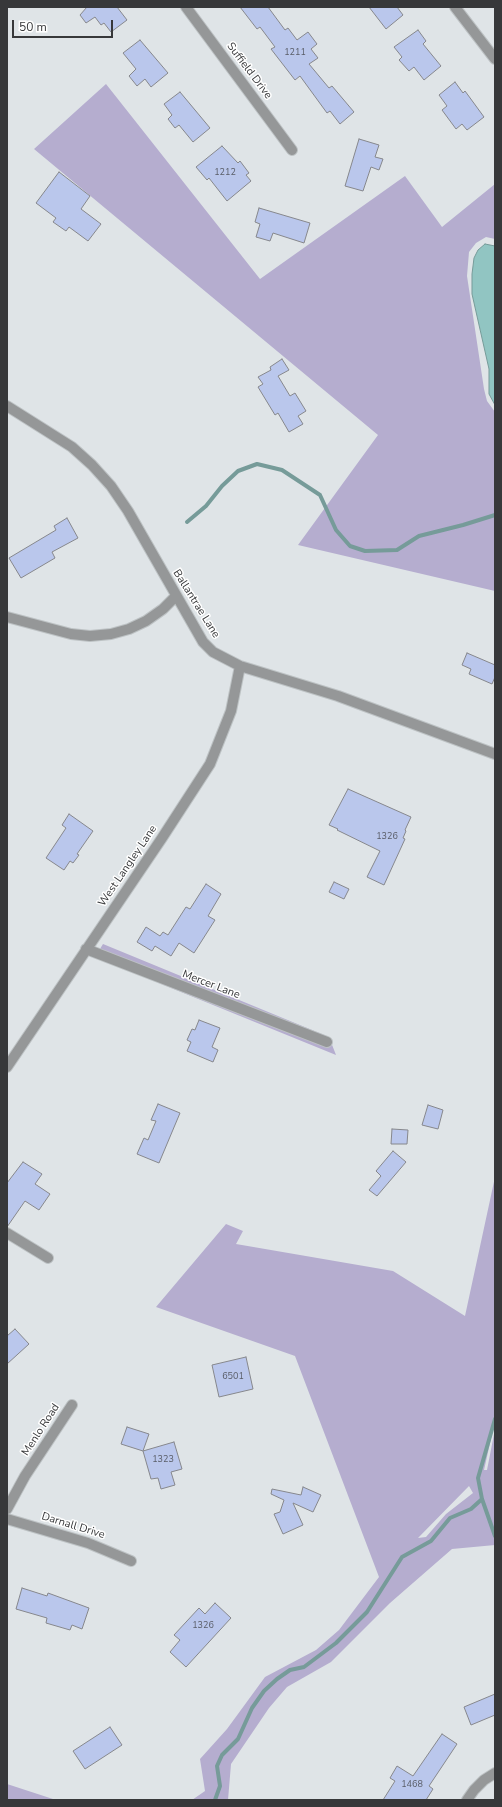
<!DOCTYPE html>
<html>
<head>
<meta charset="utf-8">
<style>
  body { margin:0 }
  #map { position:relative; width:502px; height:1807px; overflow:hidden; background:#dfe4e7; font-family:"Nunito Sans",sans-serif }
  canvas { display:block }
  .frame { position:absolute; inset:0; border:8px solid #37383a; pointer-events:none }
  .scale { position:absolute; left:12px; top:20px; width:101px; height:18px; box-sizing:border-box; border:2px solid #37383a; border-top:0; padding-left:5px; font-size:12px; line-height:14px; white-space:nowrap; color:#37383a; -webkit-text-stroke:3px #fff; paint-order:stroke }
</style>
</head>
<body>
<div id="map">
<canvas width="502" height="1807"></canvas>
<div class="frame"></div>
<div class="scale">50 m</div>
</div>
<script>
const g = document.querySelector('canvas').getContext('2d');
g.lineJoin = 'round';
function paint(path, color) {
  g.fillStyle = color;
  g.fill(path, 'evenodd');
}
function toPath(rows) {
  const path = new Path2D();
  for (const r of rows) {
    path.moveTo(r[0], r[1]);
    for (let i = 2; i < r.length; i += 2) path.lineTo(r[i], r[i + 1]);
  }
  return path;
}
function trace(path, color, width, dash) {
  g.strokeStyle = color;
  g.lineWidth = width;
  g.lineCap = dash ? 'butt' : 'round';
  g.setLineDash(dash || []);
  g.stroke(path);
}
function label(font, color, halo, rows, align = 'center') {
  g.font = font + ' "Nunito Sans",sans-serif';
  g.lineWidth = 3;
  g.setLineDash([]);
  g.textBaseline = 'middle';
  g.strokeStyle = halo;
  g.fillStyle = color;
  for (const [text, x, y, turn = 0] of rows) {
    g.save();
    g.translate(x, y);
    g.rotate((+turn || 0) * Math.PI / 180);
    g.textAlign = isNaN(turn) ? turn : align;
    if (halo) g.strokeText(text, 0, 0);
    g.fillText(text, 0, 0);
    g.restore();
  }
}
const green = toPath([
  [106,84,260,279,405,176,442,227,495,184,495,239,486,237,476,243,469,252,467,276,484,389,487,401,495,412,495,591,298,545,378,435,34,149],
  [103,944,329,1037,336,1055,95,957],
  [495,1177,495,1421,484,1470,487,1470,495,1429,495,1545,452,1549,390,1603,331,1662,287,1687,269,1708,231,1764,228,1800,192,1800,205,1791,200,1759,227,1729,265,1677,316,1650,339,1630,379,1577,295,1356,156,1307,226,1224,243,1231,236,1244,393,1271,465,1316],
  [469,1486,473,1493,446,1514,426,1537,418,1538],
  [7,1784,56,1800,7,1800]
]);
const water = toPath([
  [485,244,495,246,495,405,489,394,489,369,472,294,472,274,474,258,478,250,485,244]
]);
const stream = toPath([
  [187,522,206,506,222,486,238,471,257,464,282,470,320,495,336,530,350,546,365,551,397,550,419,536,463,525,495,515],
  [495,1419,478,1478,482,1499,495,1536],
  [215,1800,220,1786,217,1766,222,1755,238,1739,252,1708,264,1691,277,1679,290,1670,304,1667,336,1643,367,1612,402,1557,431,1541,450,1518,471,1509,482,1499]
]);
const building = toPath([
  [87,7,117,7,127,20,111,32,104,23,101,25,95,17,86,23,80,15,87,7],
  [240,7,268,7,285,30,288,28,297,40,308,32,317,44,311,49,318,58,309,64,329,88,332,86,354,112,340,124,330,111,327,113,300,76,295,80,271,49,275,47,260,27,257,29,240,7],
  [369,7,397,7,403,15,386,29,369,7],
  [418,30,426,41,423,44,441,66,424,80,414,67,409,71,399,60,402,57,394,47,418,30],
  [140,40,168,73,151,87,145,79,137,86,129,76,136,69,123,53,140,40],
  [455,82,463,93,465,91,484,117,467,130,462,124,456,129,442,110,447,106,439,95,455,82],
  [180,92,210,128,193,142,179,125,175,128,168,119,172,115,164,104,180,92],
  [359,139,379,145,375,157,383,159,379,170,371,167,363,191,345,186,359,139],
  [222,146,238,163,240,161,249,173,246,175,251,181,227,201,209,178,207,180,196,167,222,146],
  [59,172,90,196,81,209,101,224,88,241,69,227,66,231,53,222,56,218,36,203,59,172],
  [259,208,310,223,304,243,273,233,270,241,256,237,260,224,255,222,259,208],
  [282,359,289,370,278,376,290,396,295,393,306,411,298,416,303,424,289,432,278,413,275,415,258,387,263,384,258,377,271,370,270,367,282,359],
  [67,518,78,538,52,552,55,558,21,578,9,558,56,530,54,526,67,518],
  [467,653,495,665,495,677,492,684,469,674,471,669,462,665,467,653],
  [348,789,411,817,405,830,406,831,403,838,405,839,384,885,367,877,380,851,337,830,338,829,329,825,348,789],
  [69,814,93,831,77,854,79,855,73,863,70,861,64,870,46,858,66,828,62,825,69,814],
  [334,882,349,889,344,899,329,892,334,882],
  [206,884,221,894,208,916,215,920,194,953,179,943,171,956,155,946,152,951,137,942,146,927,160,936,163,932,168,935,186,907,190,909,206,884],
  [199,1020,220,1028,212,1047,218,1050,213,1062,187,1051,191,1042,187,1040,192,1029,195,1030,199,1020],
  [158,1104,180,1113,159,1163,137,1154,144,1138,148,1140,156,1121,151,1120,158,1104],
  [428,1105,443,1110,438,1129,422,1125,428,1105],
  [392,1129,408,1130,407,1144,391,1144,392,1129],
  [393,1151,406,1162,377,1196,369,1190,381,1176,376,1171,393,1151],
  [23,1162,42,1174,35,1184,50,1194,39,1210,25,1201,7,1227,7,1183,23,1162],
  [15,1329,29,1344,7,1364,7,1336,15,1329],
  [246,1357,253,1389,219,1397,212,1365,246,1357],
  [127,1427,149,1434,143,1451,121,1444,127,1427],
  [174,1442,182,1469,171,1472,175,1485,161,1489,158,1478,151,1479,143,1451,174,1442],
  [303,1487,321,1495,313,1512,293,1503,303,1525,283,1534,274,1514,280,1512,284,1500,271,1494,272,1489,301,1495,303,1487],
  [22,1588,47,1596,48,1593,89,1608,82,1629,72,1625,70,1630,46,1623,47,1618,16,1609,22,1588],
  [215,1603,231,1618,186,1667,170,1652,180,1640,174,1635,199,1608,205,1614,215,1603],
  [495,1694,495,1715,471,1725,464,1707,495,1694],
  [110,1727,122,1745,85,1769,73,1751,110,1727],
  [442,1734,457,1744,429,1786,433,1789,426,1800,383,1800,395,1781,390,1778,397,1766,413,1776,442,1734]
]);
const minor = toPath([
  [186,7,292,150],
  [455,7,495,59],
  [7,406,72,447,92,465,111,486,128,511,203,642,213,652,240,666,338,696,495,754],
  [7,617,71,634,90,636,111,634,129,629,146,621,163,609,176,596],
  [86,949,327,1042],
  [7,1067,162,838,210,764,231,711,240,666],
  [7,1233,48,1258],
  [7,1509,25,1476,72,1405],
  [7,1519,88,1543,131,1561],
  [467,1800,474,1790,484,1780,495,1773]
]);
const numberNames = [
  ["1211",295,53],
  ["1212",225,173],
  ["1326",387,837],
  ["6501",233,1377],
  ["1323",163,1460],
  ["1326",203,1626],
  ["1468",412,1785]
];
const streetNames = [
  ["Suffield Drive",249,71,53],
  ["Ballantrae Lane",196,604,58],
  ["West Langley Lane",128,866,-56],
  ["Mercer Lane",211,985,21],
  ["Menlo Road",41,1430,-57],
  ["Darnall Drive",73,1526,17]
];
paint(green, '#b5adcf');
paint(water, '#91c5c2');
trace(water, '#769b99', 1);
trace(stream, '#769b99', 4);
paint(building, '#bac7ec');
trace(building, '#86878c', 1);
trace(minor, '#bdc2c4', 12);
trace(minor, '#959798', 10);
label('9px', '#585c66', null, numberNames);
label('11px', '#37383a', '#fff', streetNames);
</script>
</body>
</html>
